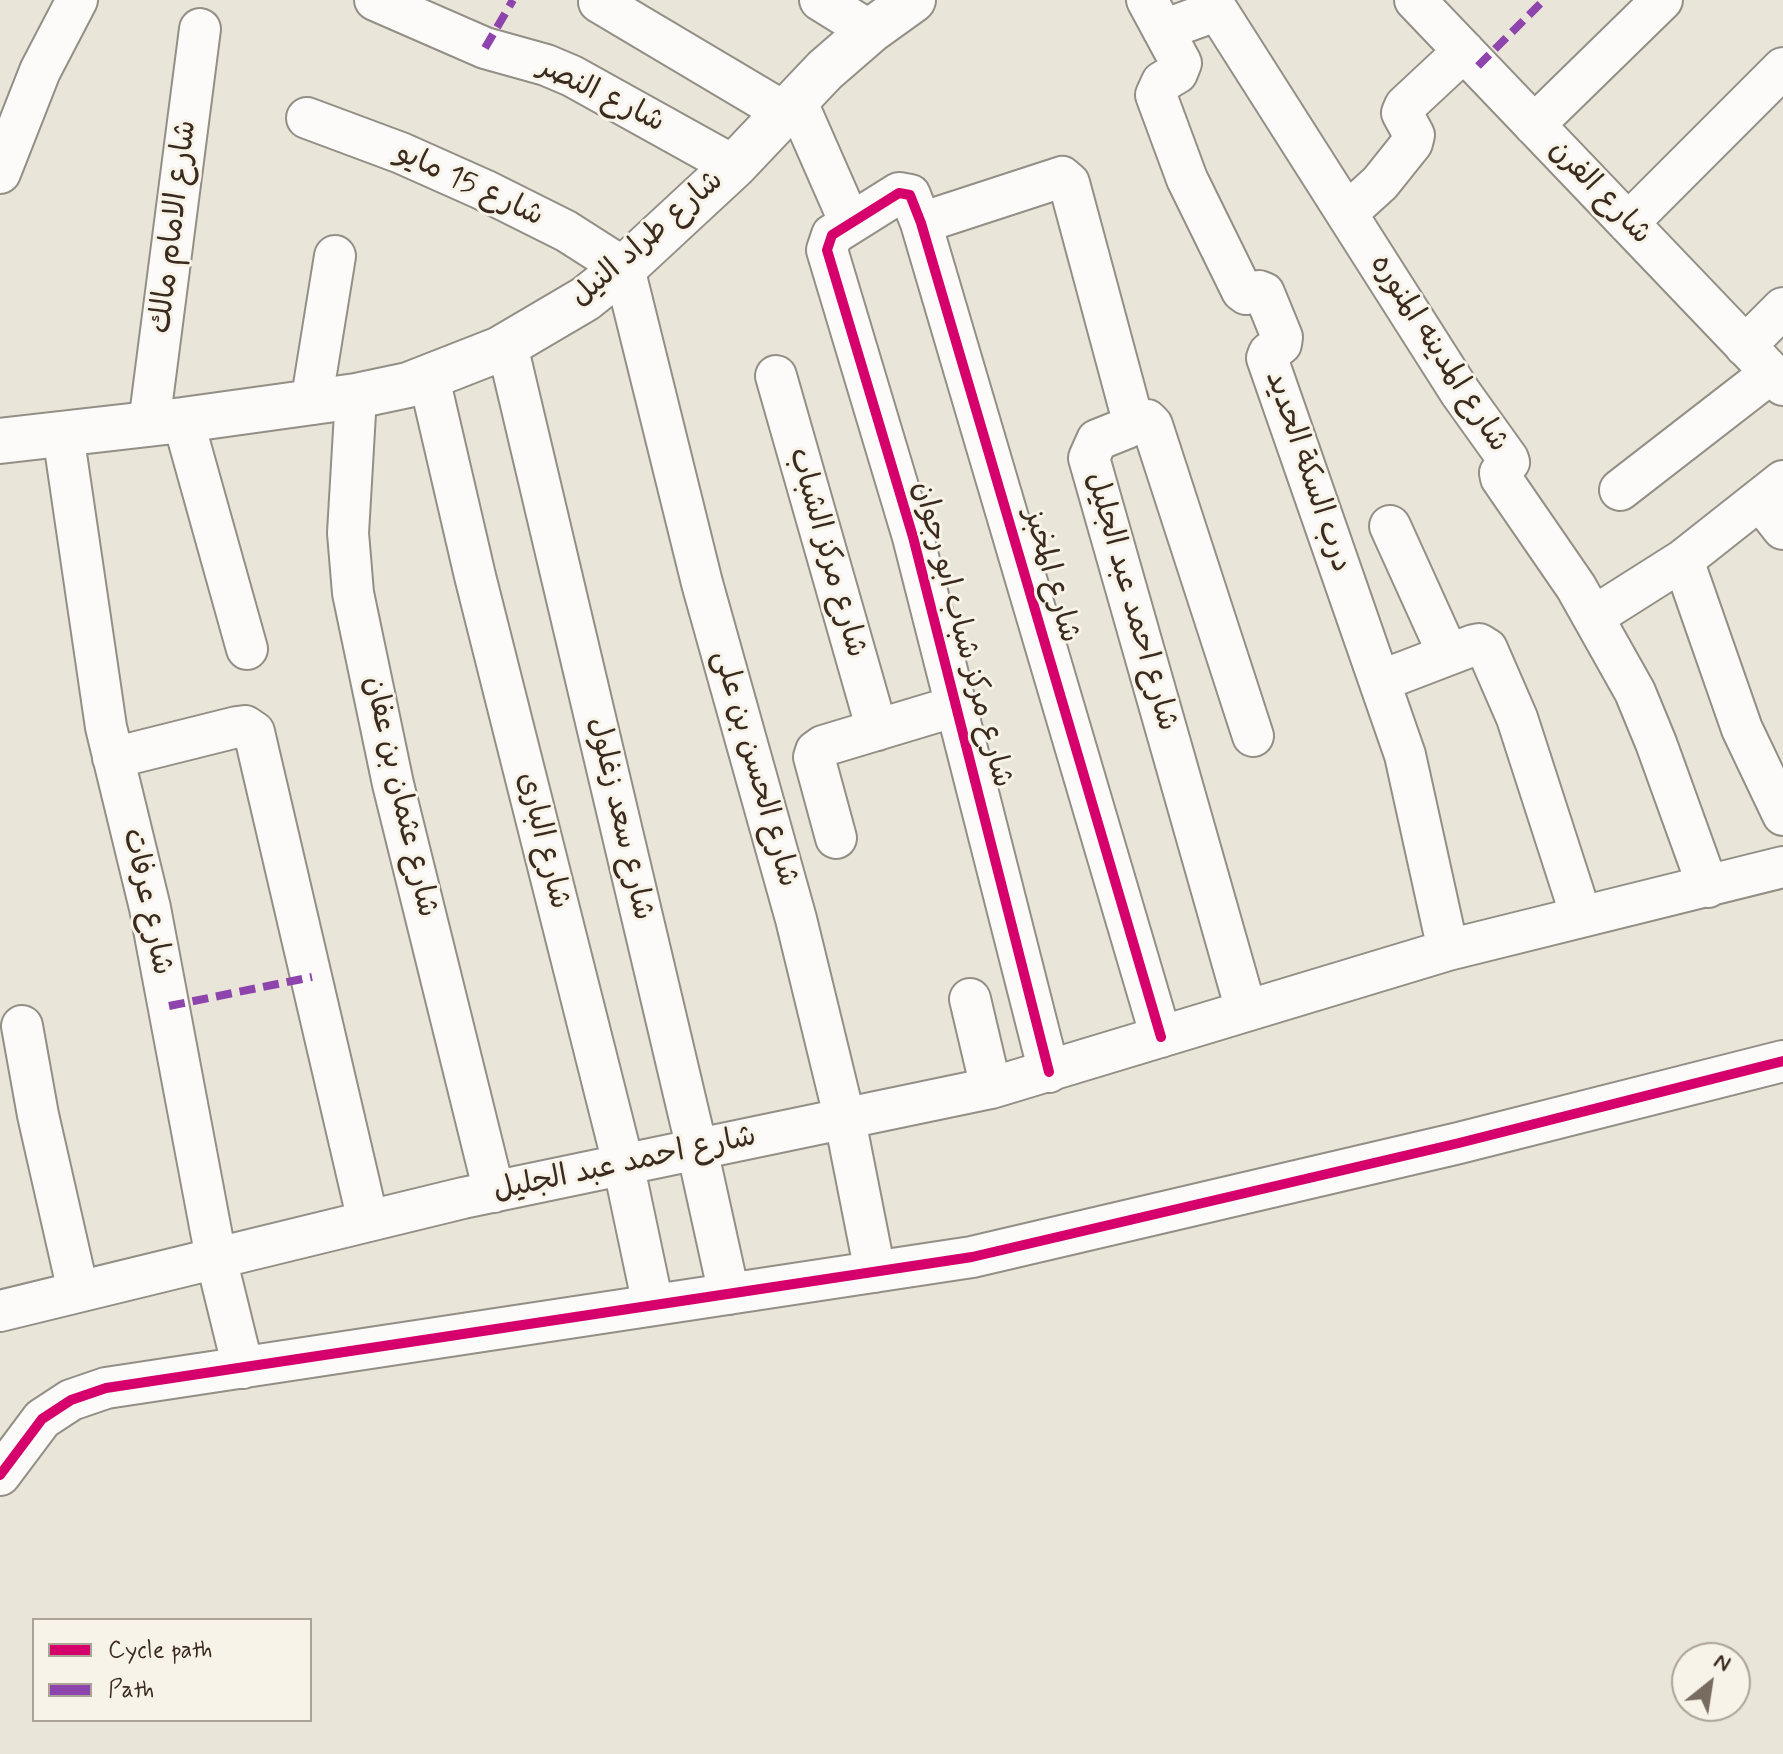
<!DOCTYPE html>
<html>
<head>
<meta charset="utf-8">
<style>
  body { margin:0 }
  #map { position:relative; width:1783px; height:1754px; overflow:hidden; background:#e9e5d8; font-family:Mynerve,sans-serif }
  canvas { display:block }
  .legend { position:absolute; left:32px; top:1618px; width:280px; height:104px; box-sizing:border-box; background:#f7f3e8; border:2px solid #aca397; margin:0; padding:10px 14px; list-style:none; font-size:24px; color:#3b2a1e }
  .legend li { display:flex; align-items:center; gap:16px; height:40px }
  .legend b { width:40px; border:2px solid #aca397 }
  .north { position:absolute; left:1671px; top:1642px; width:80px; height:80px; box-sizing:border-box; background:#f7f3e8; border:2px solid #aca397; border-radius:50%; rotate:30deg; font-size:22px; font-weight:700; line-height:32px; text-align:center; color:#3b2a1e }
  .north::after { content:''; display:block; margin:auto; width:28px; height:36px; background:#786b5f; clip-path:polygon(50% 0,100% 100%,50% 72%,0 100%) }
</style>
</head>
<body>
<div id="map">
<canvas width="1783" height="1754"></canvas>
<ul class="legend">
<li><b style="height:10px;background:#d6006c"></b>Cycle path</li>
<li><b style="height:10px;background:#8e44ad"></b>Path</li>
</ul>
<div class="north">N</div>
</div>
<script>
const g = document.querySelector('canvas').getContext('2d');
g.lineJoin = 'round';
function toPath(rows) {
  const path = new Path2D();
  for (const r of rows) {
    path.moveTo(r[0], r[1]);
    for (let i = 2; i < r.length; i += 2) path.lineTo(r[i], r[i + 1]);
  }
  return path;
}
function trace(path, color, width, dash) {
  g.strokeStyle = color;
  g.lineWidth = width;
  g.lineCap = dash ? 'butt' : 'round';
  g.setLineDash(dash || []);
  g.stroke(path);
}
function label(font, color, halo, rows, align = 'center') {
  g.font = font + ' Mynerve,"Playpen Sans Arabic",sans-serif';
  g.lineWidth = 6;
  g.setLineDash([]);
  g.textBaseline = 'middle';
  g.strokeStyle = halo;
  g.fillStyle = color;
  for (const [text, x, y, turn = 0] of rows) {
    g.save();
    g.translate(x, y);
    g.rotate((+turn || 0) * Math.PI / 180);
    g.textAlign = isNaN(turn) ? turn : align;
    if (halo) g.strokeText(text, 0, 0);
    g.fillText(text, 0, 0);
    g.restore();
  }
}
const street = toPath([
  [375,0,485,48,546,65,572,76,734,166],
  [820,0,870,31],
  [1147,0,1181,63,1177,73,1162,82,1156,95,1187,179,1242,291,1246,294,1259,291,1264,293,1282,337,1281,344,1269,353,1267,358,1405,755,1448,950],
  [1415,0,1783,385],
  [599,2,784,112],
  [1163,30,1213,12,1219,13,1460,392,1508,459,1509,462,1500,473,1501,478,1576,587,1635,692,1656,743,1708,887],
  [796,100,850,223],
  [307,118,401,153,484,190,566,231,624,268,702,583,796,919,845,1120,875,1272],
  [1534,125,1662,0],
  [0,173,40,71,77,0],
  [1347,213,1380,183,1412,143,1414,135,1402,113,1405,106,1464,51],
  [921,223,1062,177,1069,183,1133,421,1127,428,1097,440,1089,458,1246,1010],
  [1628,223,1783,68],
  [507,345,697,1149,729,1294],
  [1745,346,1783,308],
  [776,376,877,730],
  [429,378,475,576,623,1163,653,1305],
  [356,396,348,533,353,593,393,784,494,1192],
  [311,404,335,256],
  [183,420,247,649],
  [1133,421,1147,420,1152,425,1253,736],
  [149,424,200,29],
  [63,434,106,727,150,908,216,1258,243,1368],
  [1620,490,1771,373],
  [1760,500,1783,529],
  [1390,526,1448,654],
  [1683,560,1742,729,1783,815],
  [1593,617,1683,560,1783,481],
  [1380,681,1474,645,1479,644,1487,649,1517,718,1581,916],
  [113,758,237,727,245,726,254,732,368,1221],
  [836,838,814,757,816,751,823,746,956,706],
  [970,999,991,1088],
  [22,1026,38,1115,78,1291],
  [1049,1072,913,537,827,250,832,235,899,193,910,195,921,223,1161,1037],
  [0,1311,463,1198,991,1088,1448,950,1783,867],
  [0,1475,42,1419,71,1400,106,1388,972,1257,1459,1143,1783,1061]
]);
const secondary = toPath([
  [0,441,183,420,356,396,408,385,500,349,585,299,624,268,734,166,825,70,870,31,913,0]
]);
const quiet = toPath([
  [485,48,513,0],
  [1478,66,1544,0],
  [169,1006,312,977]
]);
const cycleway = toPath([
  [1049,1072,913,537,827,250,832,235,899,193,910,195,921,223,1161,1037],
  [0,1475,42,1419,71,1400,106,1388,972,1257,1459,1143,1783,1061]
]);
const streetNames = [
  ["شارع النصر",601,96,26],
  ["شارع 15 مايو",469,186,25],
  ["شارع الفرن",1599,193,46],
  ["شارع الامام مالك",175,227,-83],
  ["شارع طراد النيل",648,240,-41],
  ["شارع المدينه المنوره",1438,354,57],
  ["درب السكة الحديد",1307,472,71],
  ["شارع مركز الشباب",826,553,74],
  ["شارع المخبز",1050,576,74],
  ["شارع احمد عبد الجليل",1130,602,74],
  ["شارع مركز شباب ابو رجوان",961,635,75],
  ["شارع الحسن بن على",754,769,74],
  ["شارع عثمان بن عفان",399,797,77],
  ["شارع سعد زغلول",619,819,77],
  ["شارع البارى",542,841,76],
  ["شارع عرفات",146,902,78],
  ["شارع احمد عبد الجليل",625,1165,-12]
];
trace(street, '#938e86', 44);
trace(secondary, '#938e86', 48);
trace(street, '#fcfbf9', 40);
trace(secondary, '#fcfbf9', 44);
trace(quiet, '#8e44ad', 8, [16, 8]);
trace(cycleway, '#d6006c', 10);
label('30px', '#3b2a1e', '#f7f3e8', streetNames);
</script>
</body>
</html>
